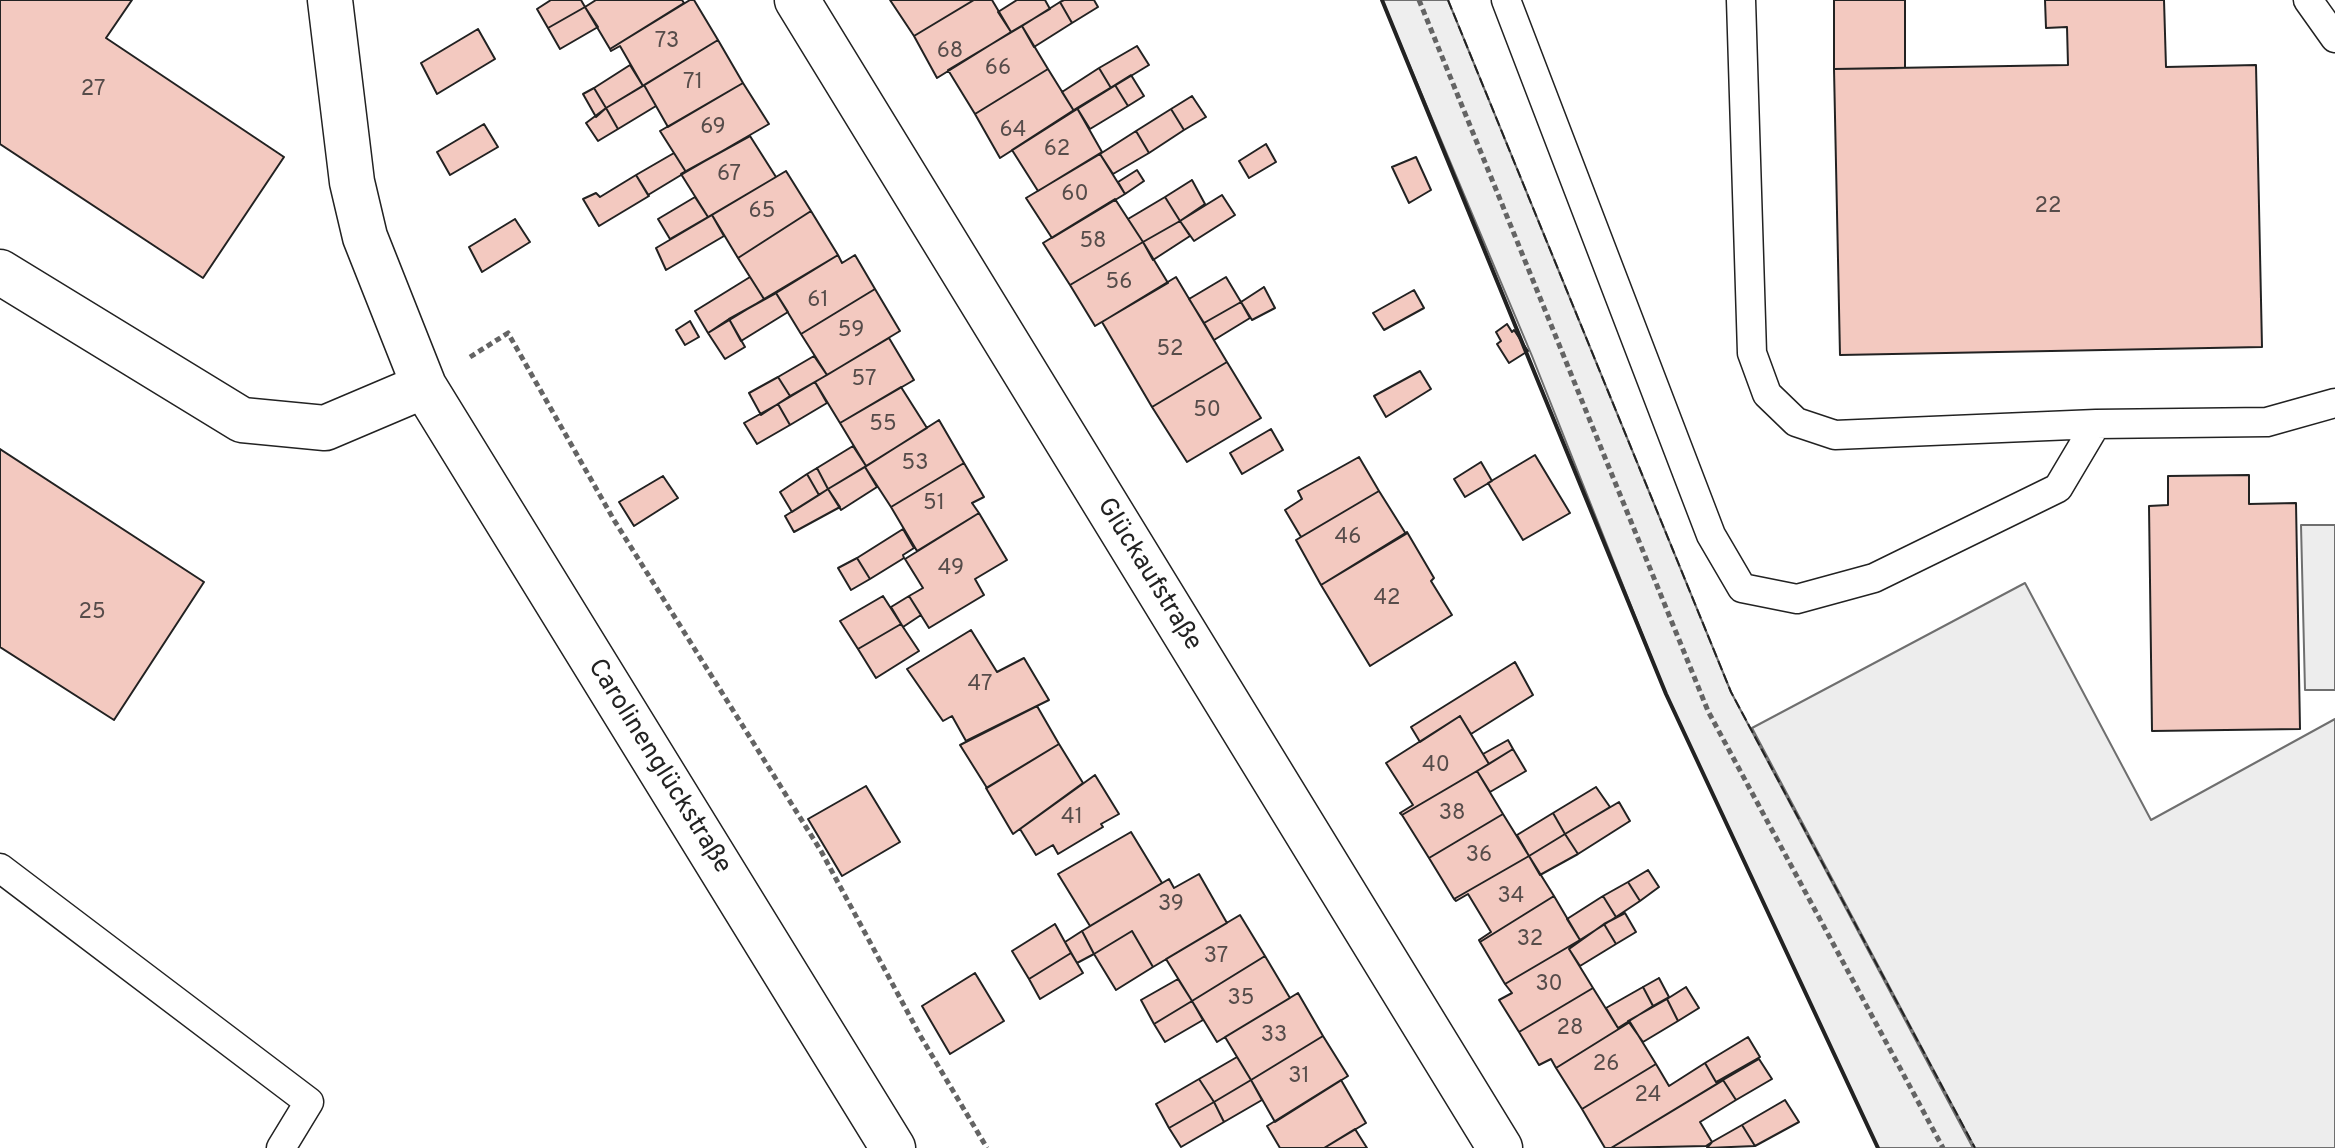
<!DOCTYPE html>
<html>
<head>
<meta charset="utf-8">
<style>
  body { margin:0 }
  canvas { display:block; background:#fff }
</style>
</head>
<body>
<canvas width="2335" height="1148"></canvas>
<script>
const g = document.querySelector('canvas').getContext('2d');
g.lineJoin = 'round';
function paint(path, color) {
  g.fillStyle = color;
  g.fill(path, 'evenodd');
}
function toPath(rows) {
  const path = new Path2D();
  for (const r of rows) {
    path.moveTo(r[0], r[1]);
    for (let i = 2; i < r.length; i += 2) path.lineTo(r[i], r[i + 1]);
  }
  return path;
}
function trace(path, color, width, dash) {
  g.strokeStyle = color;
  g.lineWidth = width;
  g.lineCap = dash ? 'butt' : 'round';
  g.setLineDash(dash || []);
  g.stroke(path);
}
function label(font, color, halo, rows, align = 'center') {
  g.font = font + ' Overpass,sans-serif';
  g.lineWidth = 6;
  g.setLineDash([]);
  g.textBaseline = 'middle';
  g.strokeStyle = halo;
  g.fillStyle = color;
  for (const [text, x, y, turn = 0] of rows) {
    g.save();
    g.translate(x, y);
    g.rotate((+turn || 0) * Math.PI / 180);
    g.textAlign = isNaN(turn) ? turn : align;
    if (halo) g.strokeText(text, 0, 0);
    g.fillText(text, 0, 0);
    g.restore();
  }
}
const green = toPath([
  [1382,0,1448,0,1731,692,1973,1148,1878,1148,1666,694,1532,356,1382,0]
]);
const parking = toPath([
  [2301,525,2335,525,2335,690,2305,690,2301,525],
  [2025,583,2151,820,2335,719,2335,1148,1975,1148,1752,728,2025,583]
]);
const building = toPath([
  [0,0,132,0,106,38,284,157,203,278,0,144,0,0],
  [551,0,581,0,585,7,548,28,537,9,551,0],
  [596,0,682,0,684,3,610,49,585,7,596,0],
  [690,0,694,0,718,40,643,86,620,46,611,51,610,49,690,0],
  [890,0,974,0,914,36,890,0],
  [974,0,992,0,1011,32,937,78,914,36,974,0],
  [1017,0,1045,0,1050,9,1011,32,998,12,1017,0],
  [1064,0,1094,0,1098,7,1072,23,1060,2,1064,0],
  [1834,0,1905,0,1905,68,1834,69,1834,0],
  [2045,0,2164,0,2166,67,2256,65,2262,347,1840,355,1834,69,2068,65,2067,27,2046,28,2045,0],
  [1060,2,1072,23,1034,47,1022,26,1060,2],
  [585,7,598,27,560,49,548,28,585,7],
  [1022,26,1048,69,975,114,948,70,1022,26],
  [478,29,495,59,437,94,421,63,478,29],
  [718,40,743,83,668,127,644,85,718,40],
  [1137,46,1149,65,1111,88,1099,68,1137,46],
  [630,65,643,86,606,108,594,88,630,65],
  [1099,68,1111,88,1074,111,1062,92,1099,68],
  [1048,69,1074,111,1000,158,975,114,1048,69],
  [1131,75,1144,96,1128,106,1115,85,1131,75],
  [743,83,769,124,686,172,660,131,743,83],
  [644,85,656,106,618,129,606,108,644,85],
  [1115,85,1128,106,1090,129,1077,108,1115,85],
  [594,88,606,108,596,117,583,94,594,88],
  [1192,96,1206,117,1184,130,1171,109,1192,96],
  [606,108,618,129,598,141,586,123,606,108],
  [1077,108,1102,152,1038,191,1012,150,1077,108],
  [1171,109,1184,130,1149,153,1136,131,1171,109],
  [484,124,498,147,450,175,437,152,484,124],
  [1136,131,1149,153,1113,174,1100,154,1136,131],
  [750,136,776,177,708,217,681,174,750,136],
  [1266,144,1276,162,1249,178,1239,161,1266,144],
  [674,153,686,172,648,195,636,175,674,153],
  [1100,154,1125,194,1052,238,1026,198,1100,154],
  [1416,157,1431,190,1409,203,1392,167,1416,157],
  [1137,170,1144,181,1125,194,1118,182,1137,170],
  [786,171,811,211,738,258,712,215,786,171],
  [636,175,649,196,599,226,583,199,596,193,600,197,636,175],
  [1192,180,1205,204,1180,221,1165,197,1192,180],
  [1222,195,1235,215,1194,241,1180,221,1222,195],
  [695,197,708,217,670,239,658,219,695,197],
  [1165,197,1180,221,1143,242,1128,219,1165,197],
  [1115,199,1143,242,1070,285,1043,243,1115,199],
  [811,211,838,255,764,299,738,258,811,211],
  [712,215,724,236,666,270,656,248,712,215],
  [515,219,530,242,482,272,469,247,515,219],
  [1180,221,1190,236,1153,260,1143,242,1180,221],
  [1143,242,1168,283,1095,326,1070,285,1143,242],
  [838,255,842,263,855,255,875,289,801,334,776,293,838,255],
  [750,277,764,299,708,333,695,311,750,277],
  [1176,277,1227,362,1152,407,1102,322,1176,277],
  [1226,277,1241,302,1204,323,1189,299,1226,277],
  [1264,287,1275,308,1252,320,1241,302,1264,287],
  [875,289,900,331,827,375,801,334,875,289],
  [1414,290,1424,308,1384,330,1373,313,1414,290],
  [776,293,788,312,741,341,729,319,776,293],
  [1241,302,1250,318,1214,340,1204,323,1241,302],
  [729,319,745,347,725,359,708,333,729,319],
  [690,321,699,337,685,345,676,330,690,321],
  [1507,324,1512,332,1514,330,1528,351,1509,363,1497,344,1501,341,1496,332,1507,324],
  [889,338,914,380,840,423,815,382,889,338],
  [814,356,827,375,790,396,778,377,814,356],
  [1227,362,1261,418,1187,462,1152,407,1227,362],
  [1420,371,1431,389,1386,417,1374,396,1420,371],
  [778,377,790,396,761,415,749,393,778,377],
  [815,382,827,403,790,425,778,404,815,382],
  [901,387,927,428,866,466,840,423,901,387],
  [778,404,790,425,757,444,744,423,778,404],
  [939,420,964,463,891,507,865,467,939,420],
  [1271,429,1283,450,1242,474,1230,453,1271,429],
  [853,446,866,466,828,489,817,468,853,446],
  [0,449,204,582,114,720,0,647,0,449],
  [1535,455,1570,513,1523,540,1488,483,1535,455],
  [1359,457,1379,491,1301,537,1285,510,1302,499,1298,491,1359,457],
  [1481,462,1492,481,1465,497,1454,479,1481,462],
  [964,463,984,497,972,503,979,513,917,551,891,507,964,463],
  [865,467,877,487,841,510,828,489,865,467],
  [817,468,828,489,819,495,807,474,817,468],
  [807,474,819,495,792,512,780,492,807,474],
  [2249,475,2249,504,2296,503,2300,729,2152,731,2149,506,2168,505,2168,476,2249,475],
  [663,476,678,498,634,526,619,502,663,476],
  [828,489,840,507,794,532,785,516,828,489],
  [1379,491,1406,534,1321,585,1296,540,1379,491],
  [979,513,1007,560,975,579,984,595,929,628,909,596,923,588,905,559,979,513],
  [903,529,914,548,903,555,904,558,870,579,857,558,903,529],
  [1407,532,1434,578,1431,581,1452,615,1370,666,1321,585,1407,532],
  [857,558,870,579,851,590,838,568,857,558],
  [883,596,901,624,858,649,840,621,883,596],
  [909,596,921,615,903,627,891,607,909,596],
  [901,624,919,651,876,678,858,649,901,624],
  [971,630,997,672,1024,658,1049,700,966,741,952,716,943,721,907,669,971,630],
  [1515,662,1533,695,1471,734,1460,716,1420,742,1411,727,1515,662],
  [1037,706,1059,744,987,788,960,745,1037,706],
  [1460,716,1489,764,1402,815,1400,813,1413,805,1386,763,1460,716],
  [1508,740,1513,749,1489,764,1483,754,1508,740],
  [1059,744,1083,783,1013,834,986,788,1059,744],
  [1513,749,1526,771,1490,792,1477,771,1513,749],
  [1477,771,1503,814,1429,858,1402,815,1477,771],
  [1095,775,1119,814,1101,824,1103,827,1058,854,1053,845,1036,855,1020,829,1095,775],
  [866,786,900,842,842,876,808,819,866,786],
  [1596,787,1610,807,1565,834,1553,813,1596,787],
  [1619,802,1630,821,1578,854,1565,834,1619,802],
  [1553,813,1565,834,1529,856,1517,835,1553,813],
  [1503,814,1529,856,1454,899,1429,858,1503,814],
  [1131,832,1162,883,1090,926,1058,874,1131,832],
  [1565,834,1578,854,1540,875,1529,856,1565,834],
  [1529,856,1554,896,1480,942,1479,940,1491,932,1468,894,1456,901,1454,899,1529,856],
  [1648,870,1659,887,1640,901,1628,882,1648,870],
  [1199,874,1227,923,1153,967,1132,931,1094,954,1082,931,1169,879,1174,888,1199,874],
  [1628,882,1640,901,1616,917,1603,896,1628,882],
  [1554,896,1580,940,1505,984,1480,942,1554,896],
  [1603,896,1616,917,1580,940,1567,919,1603,896],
  [1625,913,1636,932,1616,944,1604,924,1625,913],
  [1240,915,1265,956,1192,1001,1166,959,1240,915],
  [1055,924,1071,953,1029,979,1012,951,1055,924],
  [1604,924,1616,944,1580,966,1569,949,1604,924],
  [1082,931,1094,954,1077,963,1065,942,1082,931],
  [1132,931,1153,967,1116,990,1094,954,1132,931],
  [1580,940,1569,949,1593,988,1519,1032,1499,1000,1512,993,1505,984,1580,940],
  [1071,953,1083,973,1040,999,1029,979,1071,953],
  [1265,956,1290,998,1217,1042,1192,1001,1265,956],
  [975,973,1004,1021,950,1054,922,1006,975,973],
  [1659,978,1669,997,1653,1006,1643,987,1659,978],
  [1178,979,1192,1001,1154,1024,1141,1000,1178,979],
  [1643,987,1653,1006,1618,1028,1606,1008,1643,987],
  [1686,987,1699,1008,1678,1021,1667,999,1686,987],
  [1593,988,1618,1028,1630,1022,1556,1068,1551,1059,1539,1065,1519,1032,1593,988],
  [1298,993,1323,1036,1251,1080,1225,1037,1298,993],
  [1667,999,1678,1021,1643,1042,1628,1021,1667,999],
  [1192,1001,1203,1020,1165,1042,1154,1024,1192,1001],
  [1630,1022,1656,1064,1582,1109,1556,1068,1630,1022],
  [1323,1036,1348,1076,1275,1122,1251,1080,1323,1036],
  [1748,1037,1760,1057,1716,1082,1705,1063,1748,1037],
  [1237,1057,1251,1080,1214,1102,1199,1079,1237,1057],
  [1759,1059,1772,1079,1736,1100,1723,1080,1759,1059],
  [1705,1063,1716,1082,1722,1079,1722,1081,1611,1148,1605,1148,1582,1109,1656,1064,1669,1086,1705,1063],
  [1199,1079,1214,1102,1169,1128,1156,1104,1199,1079],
  [1251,1080,1262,1100,1224,1122,1214,1102,1251,1080],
  [1341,1080,1366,1123,1324,1148,1280,1148,1267,1126,1341,1080],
  [1723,1080,1736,1100,1700,1122,1712,1142,1706,1146,1611,1148,1723,1080],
  [1785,1100,1799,1122,1755,1146,1742,1125,1785,1100],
  [1214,1102,1224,1122,1181,1147,1169,1128,1214,1102],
  [1742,1125,1755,1146,1707,1148,1712,1142,1742,1125],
  [1355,1129,1367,1148,1324,1148,1355,1129]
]);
const path = toPath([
  [1419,0,1708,711,1943,1148],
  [470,357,508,333,614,520,821,851,921,1037,987,1148]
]);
const service = toPath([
  [1506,0,1711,535,1742,588,1797,599,1874,578,2058,488,2096,424],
  [1741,0,1752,353,1767,394,1796,422,1835,435,2096,424,2267,422,2335,403],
  [2308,0,2335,38],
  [0,868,309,1102,281,1148]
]);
const minor = toPath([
  [330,0,352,182,365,237,424,386,893,1148],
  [797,0,1500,1148],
  [0,272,242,420,325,428,424,386]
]);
const fence = toPath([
  [1448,0,1731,692,1975,1148]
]);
const wall = toPath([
  [1382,0,1666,694,1878,1148]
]);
const numberNames = [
  ["73",667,43],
  ["68",950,53],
  ["66",998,70],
  ["71",693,84],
  ["27",93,91],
  ["69",713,129],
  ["64",1013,132],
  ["62",1057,151],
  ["67",729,176],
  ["60",1075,196],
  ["22",2048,208],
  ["65",762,213],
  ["58",1093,243],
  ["56",1119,284],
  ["61",818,302],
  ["59",851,332],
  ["52",1170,351],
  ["57",864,381],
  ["50",1207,412],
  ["55",883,426],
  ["53",915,465],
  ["51",934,505],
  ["46",1348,539],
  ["49",951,570],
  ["42",1387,600],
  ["25",92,614],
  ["47",980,686],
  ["40",1436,767],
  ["38",1452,815],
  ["41",1072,819],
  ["36",1479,857],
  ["34",1511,898],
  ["39",1171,906],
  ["32",1530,941],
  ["37",1216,958],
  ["30",1549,986],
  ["35",1241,1000],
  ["28",1570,1030],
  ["33",1274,1037],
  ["26",1606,1066],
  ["31",1299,1078],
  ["24",1648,1097]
];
const streetNames = [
  ["Glückaufstraße",1148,575,58],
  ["Carolinenglückstraße",658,767,58]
];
paint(green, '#eee');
trace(green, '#6f6f6f', 2);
paint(parking, '#ededed');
trace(parking, '#6f6f6f', 2);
paint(building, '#f3c9c0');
trace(building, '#222', 2);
trace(service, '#222', 31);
trace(minor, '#222', 47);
trace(path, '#646464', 5, [6, 4]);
trace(service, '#fff', 28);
trace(minor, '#fff', 44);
trace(fence, '#222', 2, [10, 4]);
trace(wall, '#222', 4);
label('22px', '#564c4a', null, numberNames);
label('26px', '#222', '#fff', streetNames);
</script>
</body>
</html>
